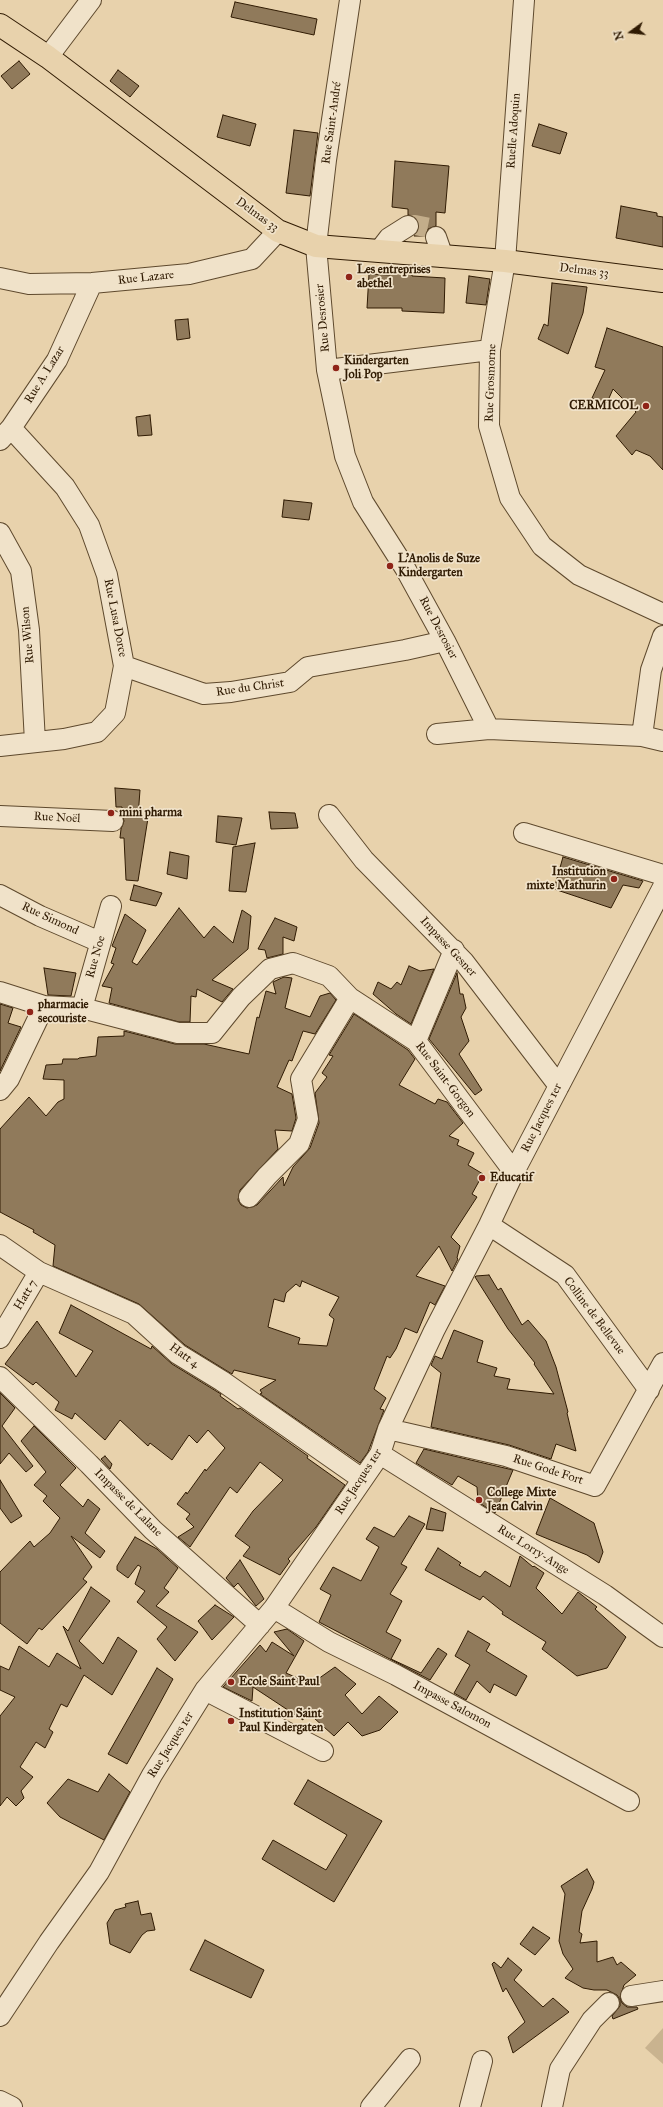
<!DOCTYPE html>
<html>
<head>
<meta charset="utf-8">
<style>
  body { margin:0 }
  #map { position:relative; width:663px; height:2107px; overflow:hidden; background:#e8d2ac; font-family:"IM FELL Great Primer",serif }
  canvas { display:block }
  .north { position:absolute; left:611px; top:12px; width:40px; height:40px; -webkit-text-stroke:3px #f0e2c9; paint-order:stroke; rotate:255deg; font-size:11px; font-weight:700; line-height:16px; text-align:center; color:#301b03 }
  .north::after { content:''; display:block; margin:auto; width:14px; height:18px; background:#301b03; clip-path:polygon(50% 0,100% 100%,50% 72%,0 100%) }
</style>
</head>
<body>
<div id="map">
<canvas width="663" height="2107"></canvas>
<div class="north">N</div>
</div>
<script>
const g = document.querySelector('canvas').getContext('2d');
g.lineJoin = 'round';
function paint(path, color) {
  g.fillStyle = color;
  g.fill(path, 'evenodd');
}
function toPath(rows) {
  const path = new Path2D();
  for (const r of rows) {
    path.moveTo(r[0], r[1]);
    for (let i = 2; i < r.length; i += 2) path.lineTo(r[i], r[i + 1]);
  }
  return path;
}
function trace(path, color, width, dash) {
  g.strokeStyle = color;
  g.lineWidth = width;
  g.lineCap = dash ? 'butt' : 'round';
  g.setLineDash(dash || []);
  g.stroke(path);
}
function label(font, color, halo, rows, align = 'center') {
  g.font = font + ' "IM FELL Great Primer",serif';
  g.lineWidth = 3.5;
  g.setLineDash([]);
  g.textBaseline = 'middle';
  g.strokeStyle = halo;
  g.fillStyle = color;
  for (const [text, x, y, turn = 0] of rows) {
    g.save();
    g.translate(x, y);
    g.rotate((+turn || 0) * Math.PI / 180);
    g.textAlign = isNaN(turn) ? turn : align;
    if (halo) g.strokeText(text, 0, 0);
    g.fillText(text, 0, 0);
    g.restore();
  }
}
const green = toPath([
  [663,2028,663,2064,645,2048]
]);
const building = toPath([
  [235,2,317,19,314,35,231,17,235,2],
  [19,61,30,74,12,89,1,76,19,61],
  [118,70,139,86,130,97,110,81,118,70],
  [223,115,256,124,250,146,217,137,223,115],
  [539,124,567,133,560,154,532,146,539,124],
  [294,130,318,133,310,196,286,193,294,130],
  [395,161,449,166,445,213,436,212,436,226,428,229,425,236,414,236,418,231,419,225,414,216,408,215,408,209,392,207,395,161],
  [621,206,657,213,657,216,663,217,663,247,616,238,621,206],
  [390,273,412,273,412,276,445,278,444,313,402,311,402,308,367,308,369,274,390,275,390,273],
  [469,276,490,279,486,305,466,303,469,276],
  [552,283,587,287,583,313,568,354,538,339,544,324,548,326,552,283],
  [188,319,190,338,177,340,175,320,188,319],
  [607,328,663,347,663,470,650,456,636,450,632,455,616,436,636,412,613,389,606,405,592,398,605,370,595,367,607,328],
  [150,415,152,435,138,436,136,417,150,415],
  [284,500,312,503,309,520,282,517,284,500],
  [115,788,140,790,138,817,148,818,138,881,126,880,124,838,120,838,121,829,124,821,122,814,122,807,116,807,115,788],
  [269,812,295,813,298,828,271,829,269,812],
  [218,816,242,818,236,845,216,842,218,816],
  [255,843,246,892,229,891,233,847,255,843],
  [170,852,189,856,187,879,167,874,170,852],
  [563,857,643,881,639,888,623,885,611,908,554,889,563,857],
  [134,885,162,893,156,906,130,900,134,885],
  [179,908,204,938,214,926,233,943,242,910,251,916,248,949,212,980,233,989,222,1002,197,989,196,997,191,996,190,1022,179,1022,109,1003,112,988,102,986,114,964,111,963,116,948,112,946,125,914,146,930,132,962,137,965,179,908],
  [275,918,297,927,294,941,283,937,283,954,267,958,265,950,258,949,275,918],
  [409,966,420,971,434,969,411,1024,396,1014,373,994,378,982,391,989,397,982,401,985,409,966],
  [44,968,76,973,71,996,48,995,44,968],
  [457,973,460,994,463,994,466,1008,461,1017,469,1041,459,1054,482,1090,475,1095,429,1039,457,973],
  [284,977,292,978,285,1008,310,1017,320,996,330,993,336,1000,315,1034,303,1031,292,1061,289,1060,277,1087,292,1094,296,1118,292,1131,275,1130,278,1149,240,1190,238,1200,241,1205,247,1208,257,1205,283,1177,284,1186,293,1167,310,1148,319,1123,315,1093,327,1077,322,1073,333,1056,329,1055,354,1014,408,1050,415,1059,399,1085,435,1104,438,1099,447,1102,463,1123,449,1136,459,1140,457,1145,474,1153,468,1165,483,1174,472,1194,477,1197,451,1237,460,1246,457,1258,458,1259,452,1271,439,1246,416,1276,445,1286,435,1305,430,1302,417,1333,405,1328,396,1349,390,1358,387,1356,374,1389,386,1398,380,1409,384,1410,368,1452,360,1463,260,1394,262,1393,260,1390,276,1380,234,1370,232,1374,185,1345,139,1304,53,1266,55,1245,33,1232,34,1230,0,1212,0,1129,29,1097,46,1116,58,1102,64,1099,64,1080,43,1079,46,1065,62,1064,63,1059,78,1059,79,1058,96,1056,98,1037,124,1036,124,1031,175,1044,204,1044,249,1054,257,1017,259,1018,266,991,276,994,273,982,284,977],
  [302,1281,339,1297,329,1315,334,1319,327,1346,298,1344,300,1338,268,1327,274,1299,284,1302,286,1293,296,1284,300,1287,302,1281],
  [0,1004,13,1008,8,1023,21,1027,0,1071,0,1004],
  [489,1275,498,1290,501,1288,522,1325,528,1320,546,1341,556,1367,568,1412,567,1413,576,1451,556,1444,551,1459,509,1445,431,1427,441,1373,431,1365,435,1356,442,1359,454,1330,483,1341,477,1362,497,1368,494,1376,510,1379,507,1389,554,1394,534,1364,535,1363,508,1329,475,1277,476,1276,489,1275],
  [71,1305,151,1349,152,1346,172,1364,216,1391,221,1394,220,1396,238,1409,240,1408,308,1456,307,1458,345,1485,316,1527,288,1559,290,1561,280,1575,243,1556,250,1547,235,1536,253,1511,283,1480,260,1462,237,1493,230,1487,190,1547,178,1537,194,1527,186,1519,190,1514,177,1504,186,1492,187,1494,205,1469,206,1471,225,1448,208,1430,197,1443,189,1435,172,1460,150,1443,148,1446,120,1420,105,1440,75,1413,72,1419,55,1410,59,1402,36,1382,33,1385,5,1364,37,1321,76,1377,93,1351,59,1333,71,1305],
  [0,1393,15,1408,2,1426,33,1466,26,1472,9,1453,0,1464,0,1393],
  [34,1426,76,1468,60,1485,83,1507,88,1499,100,1509,85,1533,105,1551,100,1558,71,1536,92,1567,83,1579,87,1582,42,1630,39,1628,27,1644,0,1623,0,1572,30,1541,34,1547,50,1533,60,1518,43,1501,47,1496,34,1485,46,1472,21,1441,34,1426],
  [424,1449,513,1470,495,1513,478,1502,477,1487,458,1476,452,1485,416,1463,424,1449],
  [105,1456,112,1464,110,1469,101,1459,105,1456],
  [0,1480,22,1516,11,1523,0,1508,0,1480],
  [550,1498,594,1523,603,1552,599,1563,587,1555,536,1534,550,1498],
  [431,1508,446,1513,443,1531,426,1529,431,1508],
  [409,1516,425,1524,401,1564,407,1567,390,1594,402,1601,386,1632,401,1640,391,1659,421,1673,438,1648,447,1654,430,1680,319,1622,331,1595,320,1589,333,1567,361,1581,379,1547,366,1539,374,1527,394,1537,409,1516],
  [135,1537,157,1549,178,1568,164,1588,169,1592,156,1606,198,1632,175,1661,157,1639,167,1627,137,1602,145,1591,135,1584,141,1567,138,1565,128,1578,117,1570,117,1566,135,1537],
  [438,1548,461,1563,459,1565,480,1577,485,1571,510,1587,520,1556,533,1567,534,1566,544,1573,536,1588,562,1614,578,1592,597,1607,595,1609,626,1637,607,1668,577,1676,542,1649,546,1642,502,1614,503,1612,483,1596,480,1600,425,1570,438,1548],
  [240,1560,264,1599,256,1606,238,1583,234,1587,226,1578,240,1560],
  [91,1587,110,1601,79,1641,103,1664,118,1637,137,1651,112,1695,84,1675,67,1707,61,1704,49,1729,53,1732,45,1748,36,1742,20,1767,33,1777,21,1791,24,1798,16,1806,7,1797,0,1806,0,1716,15,1697,0,1690,0,1666,9,1670,19,1646,49,1667,57,1653,81,1669,63,1626,68,1631,91,1587],
  [215,1605,234,1617,212,1640,198,1621,215,1605],
  [287,1629,304,1641,286,1673,311,1684,335,1667,356,1684,345,1695,362,1714,379,1696,398,1712,380,1730,362,1736,348,1722,334,1736,304,1709,303,1720,253,1687,252,1701,223,1687,260,1645,266,1652,272,1642,294,1656,274,1632,287,1629],
  [468,1631,490,1644,486,1651,527,1676,516,1696,494,1684,490,1693,477,1681,466,1700,454,1693,470,1665,455,1656,468,1631],
  [157,1668,173,1679,127,1764,108,1754,157,1668],
  [109,1774,130,1792,104,1840,60,1817,47,1803,68,1779,98,1792,109,1774],
  [308,1780,382,1821,334,1902,262,1859,273,1840,326,1870,347,1835,294,1804,308,1780],
  [587,1869,594,1882,592,1889,582,1911,579,1932,582,1934,580,1943,597,1941,597,1962,613,1957,617,1965,621,1962,636,1975,624,1985,620,1997,622,2003,627,2007,637,2007,638,2009,613,2019,612,2016,620,2006,620,2000,617,1995,607,1990,594,1990,583,1988,565,1978,573,1969,563,1954,559,1941,565,1894,561,1886,587,1869],
  [138,1901,141,1915,151,1913,155,1930,147,1931,142,1935,130,1953,110,1944,107,1923,115,1910,126,1907,125,1904,138,1901],
  [533,1927,550,1938,535,1955,520,1944,533,1927],
  [205,1940,264,1970,251,1998,190,1970,205,1940],
  [508,1958,522,1970,514,1980,543,2007,553,1998,569,2012,513,2053,508,2037,525,2022,506,1988,503,1992,492,1964,494,1962,501,1968,508,1958]
]);
const minorTunnel = toPath([
  [408,226,415,225,430,228,436,237]
]);
const minor = toPath([
  [350,0,326,160,316,246,327,370,345,456,363,502,405,568,445,641,489,729,642,736,663,741],
  [524,0,505,261,490,350,489,426,510,498,542,546,579,575,663,614],
  [48,57,91,0],
  [436,237,443,257],
  [379,251,389,238,408,226],
  [0,278,29,284,92,283,189,274,252,259,278,231],
  [327,370,490,350],
  [0,440,11,428,57,360,92,283],
  [0,533,21,571,29,630,35,742],
  [124,666,204,694,231,692,290,682,308,667,405,650,445,641],
  [437,734,489,729],
  [642,736,651,670,663,636],
  [0,746,64,739,97,732,115,713,124,666,107,575,89,525,65,487,11,428],
  [329,815,364,860,464,962,559,1086],
  [0,816,113,821],
  [524,833,663,875],
  [0,895,40,916,100,942],
  [0,992,44,1006,82,1008,178,1033,212,1033,241,997,270,969,293,963,329,976,350,998,416,1041,514,1172],
  [82,1008,111,906],
  [416,1041,454,950],
  [0,1090,9,1079,44,1006],
  [249,1197,267,1176,299,1144,308,1119,301,1079,350,998],
  [489,1225,565,1275,649,1390],
  [0,1245,39,1272,134,1314,178,1354,222,1381,362,1479],
  [0,1338,39,1272],
  [0,1377,89,1464,153,1530,260,1625],
  [388,1429,506,1456,595,1486,663,1363],
  [380,1454,605,1595,663,1637],
  [274,1608,329,1642,396,1675,629,1801],
  [205,1690,323,1751],
  [631,1996,663,1991],
  [0,2016,49,1942,99,1872,152,1775,205,1690,274,1608,380,1454,388,1429,434,1331,489,1225,514,1172,663,887],
  [0,2101,12,2107],
  [371,2107,410,2059],
  [470,2107,482,2061],
  [552,2107,560,2069,592,2020,609,2003]
]);
const major = toPath([
  [0,25,48,57,278,231,316,246,505,261,663,281]
]);
const markers = [
  [349,277,4,"#8f2418"],
  [336,368,4,"#8f2418"],
  [646,406,4,"#8f2418"],
  [390,566,4,"#8f2418"],
  [111,813,4,"#8f2418"],
  [614,879,4,"#8f2418"],
  [30,1012,4,"#8f2418"],
  [482,1178,4,"#8f2418"],
  [479,1500,4,"#8f2418"],
  [231,1682,4,"#8f2418"],
  [231,1721,4,"#8f2418"]
];
const streetNames = [
  ["Rue Saint-André",332,123,-82],
  ["Ruelle Adoquin",514,131,-86],
  ["Delmas 33",257,215,36],
  ["Delmas 33",584,271,7],
  ["Rue Lazare",146,278,-6],
  ["Rue Desrosier",323,318,-95],
  ["Rue A. Lazar",45,375,-58],
  ["Rue Grosmorne",491,383,-88],
  ["Rue Lusa Dorce",115,618,79],
  ["Rue Desrosier",438,628,62],
  ["Rue Wilson",28,635,-95],
  ["Rue du Christ",250,688,-8],
  ["Rue Noël",57,818,3],
  ["Rue Simond",50,919,25],
  ["Impasse Gesner",448,947,47],
  ["Rue Noe",96,957,-74],
  ["Rue Saint-Gorgon",445,1080,53],
  ["Rue Jacques 1er",542,1118,-63],
  ["Hatt 7",26,1295,-59],
  ["Colline de Bellevue",594,1316,53],
  ["Hatt 4",184,1356,36],
  ["Rue Gode Fort",548,1470,18],
  ["Rue Jacques 1er",359,1482,-57],
  ["Impasse de Lalane",128,1503,45],
  ["Rue Lorry-Ange",533,1550,32],
  ["Impasse Salomon",452,1705,28],
  ["Rue Jacques 1er",171,1745,-58]
];
const poiNames = [
  ["Les entreprises",357,270],
  ["abethel",357,284],
  ["Kindergarten",344,361],
  ["Joli Pop",344,375],
  ["CERMICOL",638,406,"right"],
  ["L'Anolis de Suze",398,559],
  ["Kindergarten",398,573],
  ["mini pharma",119,813],
  ["Institution",606,872,"right"],
  ["mixte Mathurin",606,886,"right"],
  ["pharmacie",38,1005],
  ["secouriste",38,1019],
  ["Educatif",490,1178],
  ["College Mixte",487,1493],
  ["Jean Calvin",487,1507],
  ["Ecole Saint Paul",239,1682],
  ["Institution Saint",239,1714],
  ["Paul Kindergaten",239,1728]
];
paint(green, '#c9b38f');
paint(building, '#907a5b');
trace(building, '#301b03', 1);
trace(minorTunnel, '#c3ad8a', 20, [20, 10]);
trace(minor, '#5e492d', 22);
trace(major, '#301b03', 24);
trace(minor, '#f0e2c9', 20);
trace(major, '#e8d2ac', 22);
for (const [x, y, r, color] of markers) {
  const dot = new Path2D();
  dot.arc(x, y, r, 0, 2 * Math.PI);
  g.fillStyle = color;
  g.fill(dot);
  trace(dot, '#f0e2c9', 1.5);
}
label('12px', '#301b03', '#f0e2c9', streetNames);
label('bold 12px', '#301b03', '#f0e2c9', poiNames, 'left');
</script>
</body>
</html>
